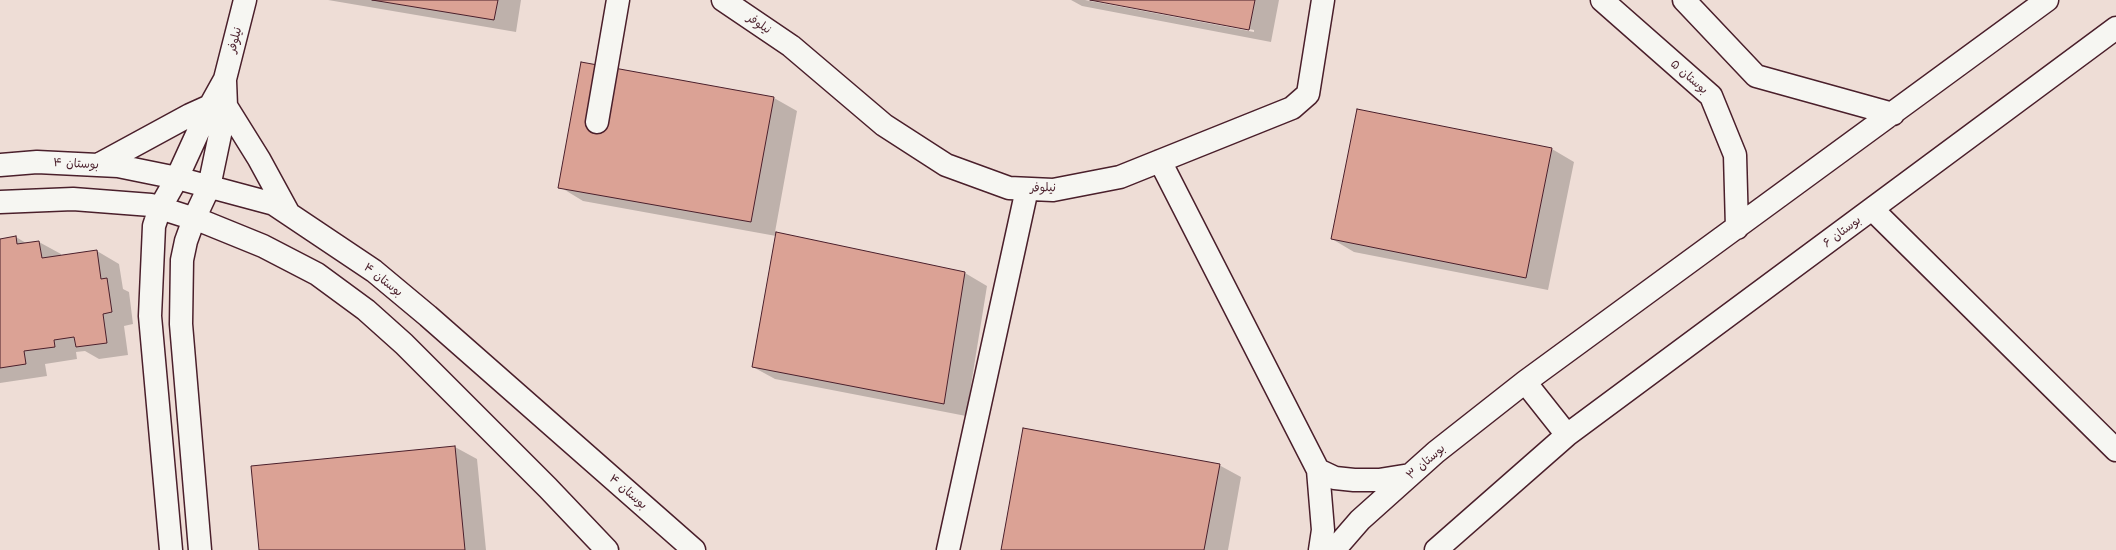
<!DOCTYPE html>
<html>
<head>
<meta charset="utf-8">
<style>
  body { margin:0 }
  canvas { display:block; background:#eeddd6 }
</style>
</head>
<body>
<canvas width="2116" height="550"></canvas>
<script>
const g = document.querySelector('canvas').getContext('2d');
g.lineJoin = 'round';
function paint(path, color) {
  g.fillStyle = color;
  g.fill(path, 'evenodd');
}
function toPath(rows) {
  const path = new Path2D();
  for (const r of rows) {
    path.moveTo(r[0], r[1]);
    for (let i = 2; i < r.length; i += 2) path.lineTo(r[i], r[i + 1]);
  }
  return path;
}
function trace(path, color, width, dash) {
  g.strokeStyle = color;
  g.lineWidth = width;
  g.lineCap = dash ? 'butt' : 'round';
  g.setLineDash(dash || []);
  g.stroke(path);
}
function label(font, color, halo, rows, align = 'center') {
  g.font = font + ' "Playpen Sans","Playpen Sans Arabic",sans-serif';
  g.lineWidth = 3;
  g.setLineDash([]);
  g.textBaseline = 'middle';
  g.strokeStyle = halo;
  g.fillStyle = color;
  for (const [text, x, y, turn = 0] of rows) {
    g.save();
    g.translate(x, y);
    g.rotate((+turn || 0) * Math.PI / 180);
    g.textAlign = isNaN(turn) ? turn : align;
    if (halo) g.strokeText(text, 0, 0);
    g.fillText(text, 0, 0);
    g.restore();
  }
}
const shadow = toPath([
  [328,0,521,0,516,32],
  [1071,0,1085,0,1254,32,1254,30,1095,0,1279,0,1271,42,1082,6],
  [774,98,797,111,775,232,965,273,987,286,966,416,775,379,753,367,776,236,583,201,560,187],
  [1552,149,1574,162,1548,290,1354,252,1332,239],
  [16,237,26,243,39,242,61,254,61,256,97,251,119,264,123,289,129,292,133,324,124,326,128,355,99,359,85,351,76,352,77,359,45,364,47,376,0,383,0,240],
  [455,447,477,459,486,550,260,550],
  [1219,465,1241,477,1228,550,1002,550]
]);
const building = toPath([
  [372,0,498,0,494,20,372,0],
  [1090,0,1255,0,1249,30,1090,0],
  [581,62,774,97,751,222,558,188,581,62],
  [1357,109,1552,148,1526,278,1331,239,1357,109],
  [776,232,965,272,944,404,752,367,776,232],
  [16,236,17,244,39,241,42,258,97,250,101,279,107,278,112,312,103,314,107,343,76,347,74,337,54,340,55,347,24,351,26,364,0,368,0,239,16,236],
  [1023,428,1220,464,1204,550,1001,550,1023,428],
  [455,446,465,550,259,550,251,466,455,446]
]);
const minor = toPath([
  [723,0,791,46,884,125,946,165,1009,188,1053,190,1120,177,1292,108,1308,94,1323,0],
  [1602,0,1711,96,1735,155,1737,228],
  [1684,0,1756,76,1893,114],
  [226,106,259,159,289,214],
  [597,122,618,0],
  [1160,161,1318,470,1323,530,1320,550],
  [0,165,37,162,118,166,177,178,274,204,374,271,428,316,694,550],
  [98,165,190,115,210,106],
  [0,202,73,199,151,205,204,222,263,246,317,274,366,310,404,344,548,488,607,550],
  [1872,209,2116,450],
  [1525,382,1567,435],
  [1318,470,1335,478,1354,480,1379,480,1410,475],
  [171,550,150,316,154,226,160,208,177,178,210,106,225,79,245,0],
  [200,550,181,324,182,260,186,241,194,219,209,187,226,106,225,81],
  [948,550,1027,189],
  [1334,550,1360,520,1436,452,1525,382,2047,0],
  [1436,550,1567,435,2116,28]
]);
const streetNames = [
  ["نیلوفر",759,24,34],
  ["نیلوفر",235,40,-76],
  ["بوستان ۵",1689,77,41],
  ["بوستان ۴",76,164,3],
  ["نیلوفر",1043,188,-1],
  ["بوستان ۶",1842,232,-37],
  ["بوستان ۴",383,280,38],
  ["بوستان ۳",1426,462,-41],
  ["بوستان ۴",628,492,41]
];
paint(shadow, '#0003');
paint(building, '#dba295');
trace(building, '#4a1f2b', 1);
trace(minor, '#4a1f2b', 25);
trace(minor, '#f6f6f2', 22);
label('12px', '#4a1f2b', '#f6f6f2', streetNames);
</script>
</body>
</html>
